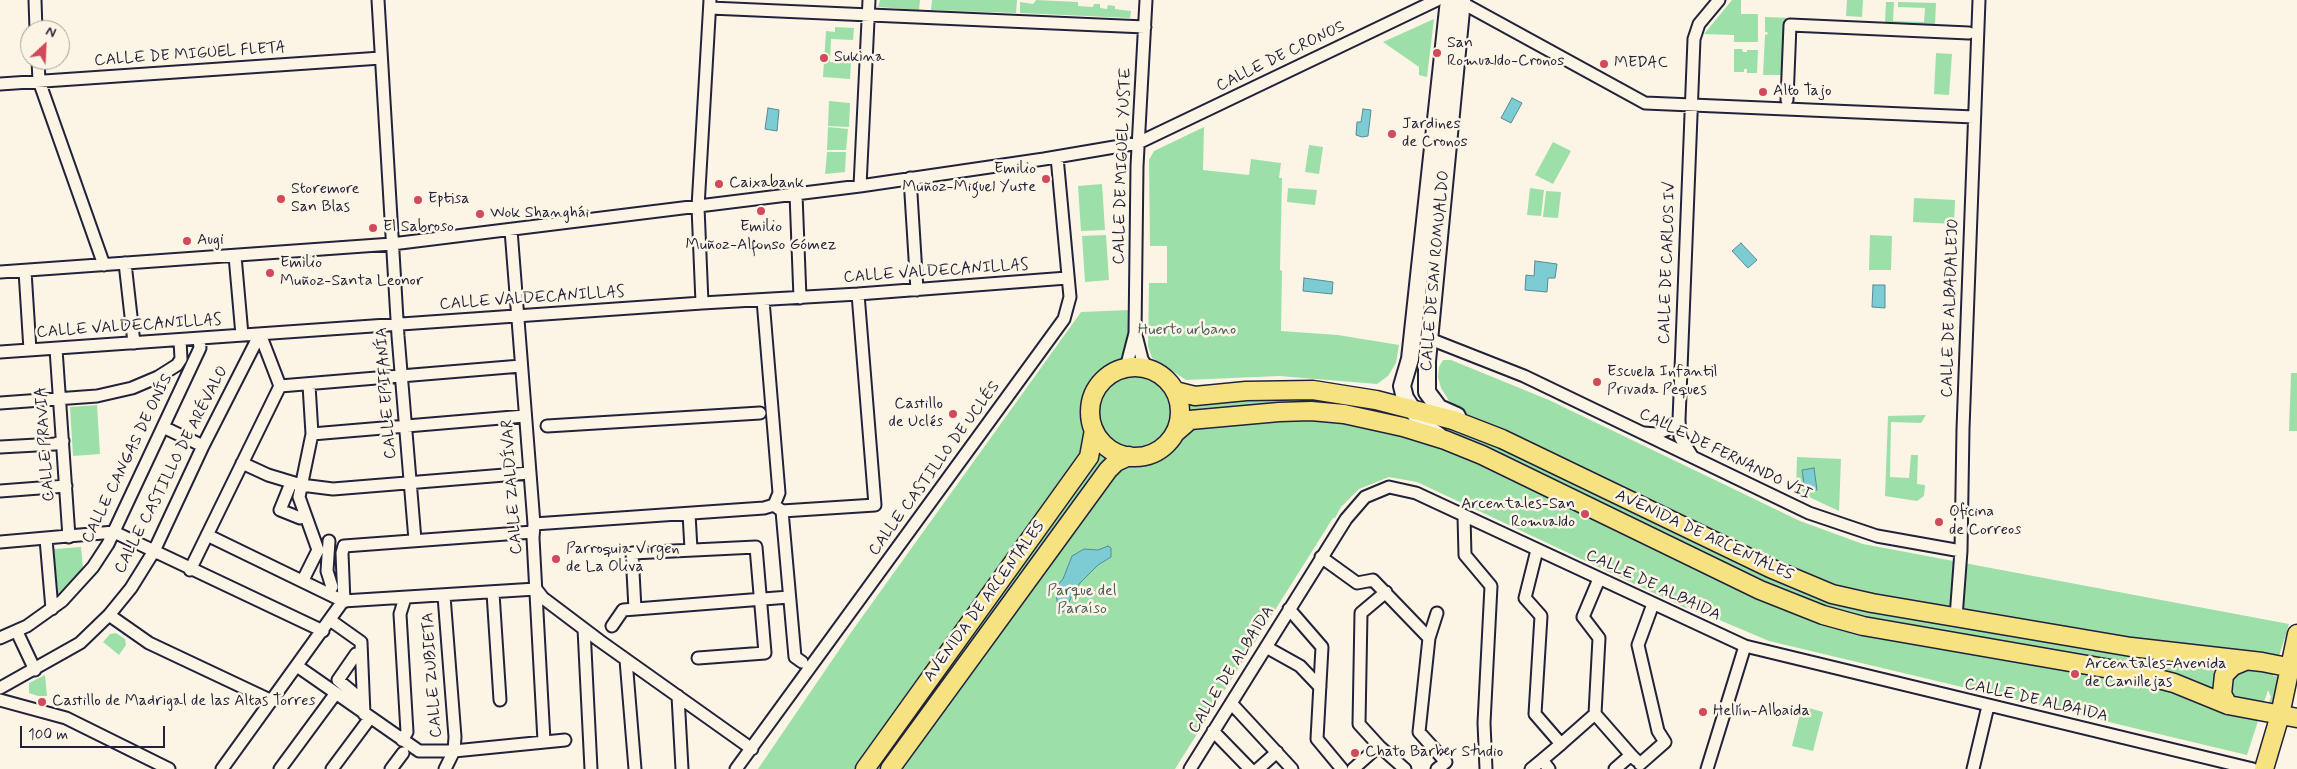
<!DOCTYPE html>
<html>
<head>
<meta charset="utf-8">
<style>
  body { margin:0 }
  #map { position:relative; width:2297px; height:769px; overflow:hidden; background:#fcf5e5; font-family:Mynerve,sans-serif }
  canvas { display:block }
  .north { position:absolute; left:20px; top:20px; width:50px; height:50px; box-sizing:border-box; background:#fcf5e5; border:1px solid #a5a1a1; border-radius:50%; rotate:25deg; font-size:14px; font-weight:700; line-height:20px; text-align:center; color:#22223b }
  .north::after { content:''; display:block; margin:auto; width:18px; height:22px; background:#d1495b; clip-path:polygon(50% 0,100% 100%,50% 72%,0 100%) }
  .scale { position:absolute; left:20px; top:726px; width:145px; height:22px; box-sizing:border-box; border:2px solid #22223b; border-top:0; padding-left:6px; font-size:15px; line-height:18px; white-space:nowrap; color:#22223b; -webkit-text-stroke:4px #fcf5e5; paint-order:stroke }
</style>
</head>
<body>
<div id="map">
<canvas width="2297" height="769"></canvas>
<div class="north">N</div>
<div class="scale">100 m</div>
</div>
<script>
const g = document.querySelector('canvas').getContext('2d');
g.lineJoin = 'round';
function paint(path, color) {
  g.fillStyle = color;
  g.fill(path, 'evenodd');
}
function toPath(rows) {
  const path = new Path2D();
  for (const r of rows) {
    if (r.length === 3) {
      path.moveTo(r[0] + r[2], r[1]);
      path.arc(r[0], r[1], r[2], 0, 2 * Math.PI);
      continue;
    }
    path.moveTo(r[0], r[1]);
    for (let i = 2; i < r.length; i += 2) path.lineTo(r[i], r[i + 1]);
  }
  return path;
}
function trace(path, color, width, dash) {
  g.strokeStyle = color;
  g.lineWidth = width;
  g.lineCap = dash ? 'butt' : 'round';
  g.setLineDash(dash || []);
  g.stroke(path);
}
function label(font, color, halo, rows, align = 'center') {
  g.font = font + ' Mynerve,sans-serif';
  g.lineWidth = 5;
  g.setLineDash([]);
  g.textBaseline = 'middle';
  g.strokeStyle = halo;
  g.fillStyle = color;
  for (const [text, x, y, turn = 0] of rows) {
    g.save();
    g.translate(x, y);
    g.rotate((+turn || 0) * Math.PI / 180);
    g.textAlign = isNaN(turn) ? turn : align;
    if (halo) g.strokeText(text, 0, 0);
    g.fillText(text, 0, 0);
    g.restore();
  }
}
const green = toPath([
  [880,0,920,0,919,10,878,7],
  [932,0,1017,0,1016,13,931,10],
  [1036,0,1078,2,1078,6,1093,7,1094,4,1100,4,1100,8,1107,9,1108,5,1115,6,1115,9,1131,11,1130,18,1020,13,1020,2,1033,4],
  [1732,0,1741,0,1741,14,1758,14,1758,42,1734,42,1734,35,1704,34],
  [1847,0,1863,0,1862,17,1846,16],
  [1886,2,1894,2,1893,21,1924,22,1925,8,1898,7,1898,2,1936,3,1935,25,1885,23],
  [1765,17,1819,19,1818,21,1785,20,1783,75,1763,75,1765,35,1768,34,1767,32,1765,32],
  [1434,19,1427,77,1419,75,1419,67,1383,42],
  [835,27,854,28,853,40,831,39,830,62,851,63,850,79,823,77,826,31,835,32],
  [1734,49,1742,49,1743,52,1747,52,1747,50,1758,50,1757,73,1747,73,1747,69,1744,69,1744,72,1734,72],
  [1936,53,1952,54,1949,95,1934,94],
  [829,101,850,103,849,127,828,126],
  [828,127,848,129,846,150,827,150],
  [1204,127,1203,170,1249,175,1251,159,1281,163,1279,178,1282,178,1280,270,1282,271,1281,331,1338,335,1399,345,1396,363,1388,376,1377,384,1279,376,1186,380,1152,358,1148,346,1149,283,1167,283,1167,246,1150,246,1149,160,1154,151],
  [1553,142,1571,151,1553,184,1535,175],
  [1309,145,1323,147,1319,174,1305,172],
  [827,152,846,152,845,172,825,174],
  [1102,184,1105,230,1081,231,1078,186],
  [1288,188,1317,190,1315,205,1287,202],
  [1530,188,1544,190,1541,216,1527,215],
  [1546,191,1561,192,1558,218,1543,217],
  [1914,198,1955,200,1954,224,1913,222],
  [1106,235,1109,280,1085,282,1082,236],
  [1870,235,1892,236,1891,270,1869,270],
  [1129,310,1132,357,1163,373,1185,388,1253,382,1317,384,1398,396,1454,409,1441,388,1438,377,1439,367,1443,360,1451,360,1549,400,1800,521,1863,544,2289,624,2273,676,2281,677,2275,704,2269,702,2271,697,2268,690,2247,755,1769,641,1684,605,1688,609,1417,482,1389,477,1359,489,1341,507,1335,518,1333,518,1175,769,758,769,852,631,1081,312],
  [2291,373,2297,373,2297,431,2289,431],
  [97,405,100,454,73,456,70,407],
  [1926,415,1921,423,1891,422,1890,477,1909,478,1911,455,1918,455,1917,484,1925,485,1924,496,1917,501,1885,496,1888,416],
  [1797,457,1841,459,1839,511,1796,491],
  [81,547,83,568,58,594,54,549],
  [116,633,125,639,126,645,119,655,103,642,110,634],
  [45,675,47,696,38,696,29,693,29,683],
  [1802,706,1823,712,1813,751,1792,746]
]);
const water = toPath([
  [1512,98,1522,103,1511,123,1501,118,1512,98],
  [768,108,779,110,777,131,765,129,768,108],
  [1363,109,1371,110,1368,136,1362,137,1356,135,1357,122,1361,122,1363,109],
  [1741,243,1757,260,1748,268,1732,251,1741,243],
  [1535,261,1557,264,1555,278,1548,278,1547,292,1525,290,1526,275,1534,276,1535,261],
  [1304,278,1333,282,1332,294,1303,291,1304,278],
  [1873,285,1885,285,1885,308,1872,307,1873,285],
  [1814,468,1817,490,1805,491,1802,470,1814,468],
  [1108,546,1111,548,1111,557,1098,565,1080,583,1072,595,1065,611,1062,612,1057,602,1056,587,1063,579,1072,556,1084,549,1098,550,1108,546]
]);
const street = toPath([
  [35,0,36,30],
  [378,0,398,336,415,540],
  [1457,0,1645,103,1974,117],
  [710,8,1145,27],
  [38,60,39,81,104,265],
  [0,84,381,58],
  [1787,100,1790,25,1969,33],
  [910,178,917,290],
  [860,186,869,0],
  [796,194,800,298],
  [511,230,534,524,533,538,544,741],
  [235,256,242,335],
  [125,263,134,343],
  [25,271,30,350],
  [0,272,392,244,860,186,1044,159,1138,143,1437,0],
  [702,303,698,207,710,0],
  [260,334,280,386],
  [1136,335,1142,359,1147,368],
  [1430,339,1524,376,1809,513,1877,536,1961,551],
  [56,349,69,537],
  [0,352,702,303,858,294,1067,278],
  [1126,368,1135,333,1137,166,1146,0],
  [280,386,521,366],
  [0,403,97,396,132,388,158,377,177,365,181,359,180,340],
  [547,426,760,413],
  [163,427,203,446],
  [1644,433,1656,434,1666,430,1679,420],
  [312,434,525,416],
  [0,447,55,444,63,441],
  [1692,456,1680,437,1679,420,1694,39,1699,24,1719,0],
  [242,463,268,475,301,485,333,489,529,473],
  [289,488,280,510,300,518],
  [0,491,66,486],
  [774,505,782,511,875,505,858,294],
  [782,511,795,657,802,662],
  [689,514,691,549],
  [1464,516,1465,555,1491,586,1484,723,1486,769],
  [534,524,764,508,774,505,779,493,763,300],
  [207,535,343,601],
  [46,539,52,609],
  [329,541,327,571,332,587],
  [0,542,114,532,323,631],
  [1537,550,1525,598,1541,616,1535,714,1561,744,1542,760],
  [1321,557,1357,583,1373,580,1429,638],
  [190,570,280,386],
  [1599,579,1583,617,1599,638,1595,714,1631,755],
  [303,580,318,550,299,497,312,434,309,385],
  [493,593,500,700],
  [444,596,455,737,454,751,445,769],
  [344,602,342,553,344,546,533,532],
  [635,609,632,553,756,547,765,653,698,658],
  [1289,609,1322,647,1317,739,1342,769],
  [1437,613,1429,638,1419,732,1446,762,1437,769],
  [109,615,149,643,272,701],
  [1956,617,1961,551,1963,429,1979,0],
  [330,620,361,642,364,714],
  [612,626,623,610,789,597],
  [584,629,591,769],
  [17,632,35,670],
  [0,638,27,626,62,601,93,567,108,544,200,348,199,339],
  [1266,647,1300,666,1320,687],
  [356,654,338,680,357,696],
  [626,660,635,769],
  [297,666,419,751,454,751,565,740],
  [0,688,80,643,109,615,131,588,154,551,203,446,260,334],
  [678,696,682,769],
  [0,700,66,718,169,769],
  [1231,703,1292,769],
  [1213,731,1250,769],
  [402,740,407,732,400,614,405,598],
  [1561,744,1595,714],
  [1379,746,1359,724,1361,613,1386,592],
  [1640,764,1665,742,1658,731,1638,645,1653,604],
  [222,769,343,601,536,589,543,598,600,641,752,749],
  [280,769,336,693],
  [332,769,370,718],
  [391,769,403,753],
  [736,769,1064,319,1070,297,1057,157],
  [1190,769,1346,519,1365,497,1389,487,1416,493,1745,646,2253,769],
  [1258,769,1277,752],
  [1353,769,1379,746,1405,769],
  [1531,769,1542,760,1549,769],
  [1615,769,1631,755,1636,760],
  [1707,769,1745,646],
  [1973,769,1988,706]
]);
const secondary = toPath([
  [1402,386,1410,359,1449,0],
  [1402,386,1405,398,1422,424,1439,436],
  [1427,392,1427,361,1462,0],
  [1427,392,1439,408,1457,416]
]);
const primary = toPath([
  [1135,412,45],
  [1175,391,1195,396,1246,391,1313,390,1376,400,1453,420,1502,439,1770,568,1832,594,1872,603,2131,647,2262,662,2297,669],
  [1175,433,1190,420,1279,412,1311,411,1344,414,1403,427,1445,440,1482,455,1760,590,1823,615,1863,626,2139,674,2174,683,2228,705,2297,718],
  [2228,705,2222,694,2224,675,2233,666,2245,661],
  [865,769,1089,457,1094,430],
  [890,769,1108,470,1116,462,1129,456],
  [2264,769,2280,715,2297,634]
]);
const markers = [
  [1437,53,5,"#d1495b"],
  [824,58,5,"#d1495b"],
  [1604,64,5,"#d1495b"],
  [1763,92,5,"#d1495b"],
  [1392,134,5,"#d1495b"],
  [1046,179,5,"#d1495b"],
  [719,184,5,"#d1495b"],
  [281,199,5,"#d1495b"],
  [418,200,5,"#d1495b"],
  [761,211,5,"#d1495b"],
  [480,214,5,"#d1495b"],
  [373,228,5,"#d1495b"],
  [187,241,5,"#d1495b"],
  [270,273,5,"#d1495b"],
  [1597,382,5,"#d1495b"],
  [953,414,5,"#d1495b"],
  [1585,514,5,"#d1495b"],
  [1939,522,5,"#d1495b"],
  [556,559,5,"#d1495b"],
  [2075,674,5,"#d1495b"],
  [42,702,5,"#d1495b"],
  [1703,712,5,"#d1495b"],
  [1355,753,5,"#d1495b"]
];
const poiNames = [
  ["San",1447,44],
  ["Romualdo-Cronos",1447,62],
  ["Sukina",834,58],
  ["MEDAC",1614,64],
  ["Alto Tajo",1773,92],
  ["Jardines",1402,125],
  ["de Cronos",1402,143],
  ["Emilio",1036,170,"right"],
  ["Muñoz-Miguel Yuste",1036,188,"right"],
  ["Caixabank",729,184],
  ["Storemore",291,190],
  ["San Blas",291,208],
  ["Eptisa",428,200],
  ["Wok Shanghái",490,214],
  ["El Sabroso",383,228],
  ["Emilio",761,228,"center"],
  ["Muñoz-Alfonso Gómez",761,246,"center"],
  ["Augi",197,241],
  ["Emilio",280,264],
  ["Muñoz-Santa Leonor",280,282],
  ["Escuela Infantil",1607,373],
  ["Privada Peques",1607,391],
  ["Castillo",943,405,"right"],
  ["de Uclés",943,423,"right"],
  ["Arcentales-San",1575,505,"right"],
  ["Romualdo",1575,523,"right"],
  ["Oficina",1949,513],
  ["de Correos",1949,531],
  ["Parroquia Virgen",566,550],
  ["de La Oliva",566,568],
  ["Arcentales-Avenida",2085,665],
  ["de Canillejas",2085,683],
  ["Castillo de Madrigal de las Altas Torres",52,702],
  ["Hellín-Albaida",1713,712],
  ["Chato Barber Studio",1365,753]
];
const streetNames = [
  ["CALLE DE MIGUEL FLETA",190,55,-4],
  ["CALLE DE CRONOS",1281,57,-26],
  ["CALLE DE MIGUEL YUSTE",1123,166,-88],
  ["CALLE DE CARLOS IV",1668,263,-88],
  ["CALLE DE SAN ROMUALDO",1436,271,-85],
  ["CALLE VALDECANILLAS",936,272,-4],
  ["CALLE VALDECANILLAS",532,299,-4],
  ["CALLE DE ALBADALEJO",1951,308,-88],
  ["CALLE VALDECANILLAS",129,327,-4],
  ["CALLE EPIFANÍA",387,393,-94],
  ["CALLE PRAVIA",46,444,-94],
  ["CALLE DE FERNANDO VII",1725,455,26],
  ["CALLE CANGAS DE ONÍS",128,459,-64],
  ["CALLE CASTILLO DE UCLÉS",935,469,-54],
  ["CALLE CASTILLO DE ARÉVALO",172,470,-63],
  ["CALLE ZALDÍVAR",513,487,-94],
  ["AVENIDA DE ARCENTALES",1704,536,25],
  ["CALLE DE ALBAIDA",1653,586,25],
  ["AVENIDA DE ARCENTALES",985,602,-54],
  ["CALLE DE ALBAIDA",1232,670,-58],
  ["CALLE ZUBIETA",433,675,-94],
  ["CALLE DE ALBAIDA",2036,701,13]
];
const parkNames = [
  ["Huerto urbano",1187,331],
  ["Parque del",1082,592],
  ["Paraíso",1082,610]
];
paint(green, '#9ddfa9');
paint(water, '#7ccdd3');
trace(water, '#588996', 1);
trace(street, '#22223b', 15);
trace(secondary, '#22223b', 20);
trace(primary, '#22223b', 21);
trace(street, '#fcf5e5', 11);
trace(secondary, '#fcf5e5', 16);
trace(primary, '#f7e281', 18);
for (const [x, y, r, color] of markers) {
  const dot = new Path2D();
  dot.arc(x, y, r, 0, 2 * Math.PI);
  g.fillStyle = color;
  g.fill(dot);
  trace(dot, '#fcf5e5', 2);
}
label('16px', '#22223b', '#fcf5e5', poiNames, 'left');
label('16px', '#22223b', '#fcf5e5', streetNames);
label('16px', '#475b5c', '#fcf5e5', parkNames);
</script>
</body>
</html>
